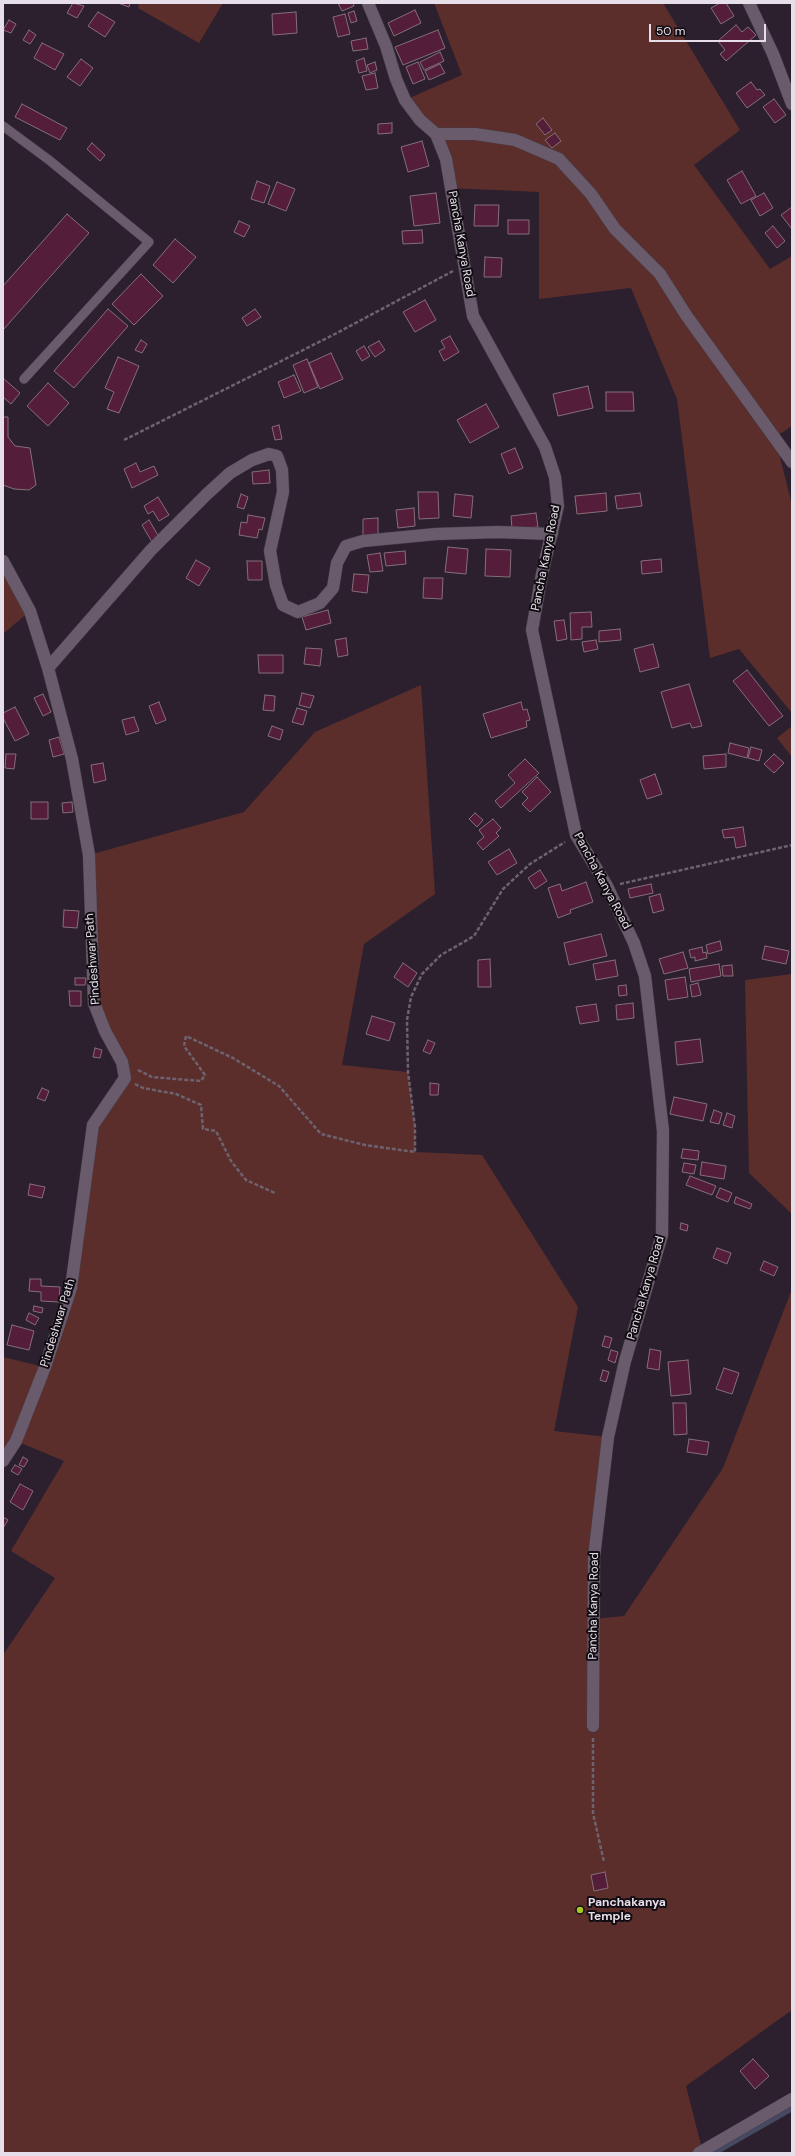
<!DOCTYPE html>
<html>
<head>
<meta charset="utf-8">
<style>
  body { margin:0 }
  #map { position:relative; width:795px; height:2156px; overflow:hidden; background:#2c202e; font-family:"DM Sans",sans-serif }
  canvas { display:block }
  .frame { position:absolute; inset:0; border:4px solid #e6dee8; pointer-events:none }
  .scale { position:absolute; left:649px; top:24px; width:117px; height:18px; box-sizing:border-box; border:2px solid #e6dee8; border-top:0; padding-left:5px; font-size:12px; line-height:14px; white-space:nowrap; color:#e6dee8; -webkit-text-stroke:3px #110c12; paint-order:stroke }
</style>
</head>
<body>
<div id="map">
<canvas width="795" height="2156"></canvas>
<div class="frame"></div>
<div class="scale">50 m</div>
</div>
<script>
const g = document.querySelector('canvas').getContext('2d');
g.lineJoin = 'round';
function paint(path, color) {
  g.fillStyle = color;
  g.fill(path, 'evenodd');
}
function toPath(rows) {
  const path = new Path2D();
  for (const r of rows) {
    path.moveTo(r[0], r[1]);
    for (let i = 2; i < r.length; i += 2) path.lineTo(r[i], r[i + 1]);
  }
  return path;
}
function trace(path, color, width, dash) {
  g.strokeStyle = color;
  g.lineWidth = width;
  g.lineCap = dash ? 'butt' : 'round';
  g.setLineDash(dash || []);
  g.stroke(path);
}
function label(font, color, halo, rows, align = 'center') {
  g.font = font + ' "DM Sans",sans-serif';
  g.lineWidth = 4;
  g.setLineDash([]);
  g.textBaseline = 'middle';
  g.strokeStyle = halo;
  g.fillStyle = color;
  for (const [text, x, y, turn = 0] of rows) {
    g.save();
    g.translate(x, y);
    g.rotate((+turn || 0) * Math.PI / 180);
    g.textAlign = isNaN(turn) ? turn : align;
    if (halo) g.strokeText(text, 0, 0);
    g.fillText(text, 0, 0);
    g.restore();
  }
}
const green = toPath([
  [139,3,223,3,199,43,138,8],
  [434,3,663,3,740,130,694,165,770,269,792,256,792,426,775,437,792,505,792,713,739,649,710,658,677,399,631,288,539,299,539,192,451,188,446,159,405,100,462,75],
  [3,561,30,611,3,634],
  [421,685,435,894,364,944,342,1065,408,1072,415,1127,415,1152,482,1155,578,1307,554,1431,608,1437,594,1619,624,1616,723,1468,792,1289,792,2010,686,2086,703,2153,3,2153,3,1655,55,1578,11,1551,64,1461,16,1441,3,1461,3,1357,44,1367,71,1288,93,1125,125,1078,94,1003,89,855,244,812,315,732],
  [792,726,792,757,777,738],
  [792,974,792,1214,749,1173,745,980]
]);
const stream = toPath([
  [715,2153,792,2109]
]);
const building = toPath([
  [73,3,84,6,77,18,67,13,73,3],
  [118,3,130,3,129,7,118,3],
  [338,3,353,3,354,6,342,11,338,3],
  [720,3,726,3,734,16,721,24,711,8,720,3],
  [415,10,421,23,394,36,388,23,415,10],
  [354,11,357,21,351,23,348,13,354,11],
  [98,12,115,22,105,37,88,26,98,12],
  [296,12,297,33,273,35,272,14,296,12],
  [345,14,350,34,338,37,333,17,345,14],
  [9,20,16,24,11,33,3,30,9,20],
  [736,25,742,32,748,27,756,35,726,61,720,54,725,50,718,41,736,25],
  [29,30,36,35,30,44,23,40,29,30],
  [438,30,445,48,403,65,395,47,438,30],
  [366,38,368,49,353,51,351,41,366,38],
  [42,43,64,54,55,70,34,58,42,43],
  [440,52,444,61,424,70,420,62,440,52],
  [364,58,367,71,359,73,356,61,364,58],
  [81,59,93,68,80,86,67,77,81,59],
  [375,62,377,70,370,73,367,65,375,62],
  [418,62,425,79,413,84,406,67,418,62],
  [440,64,445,73,429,80,425,71,440,64],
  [375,73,378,88,366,90,362,76,375,73],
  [751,82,757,90,760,89,765,95,747,108,736,93,751,82],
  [774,99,786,115,775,123,763,107,774,99],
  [22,104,67,128,60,140,15,117,22,104],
  [543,118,552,130,545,135,536,124,543,118],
  [392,123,392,133,378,134,378,124,392,123],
  [555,133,561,141,552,148,545,140,555,133],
  [422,141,429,166,408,172,401,147,422,141],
  [92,143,105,155,100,161,87,149,92,143],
  [742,171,756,196,741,204,727,180,742,171],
  [257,181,270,186,264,203,251,199,257,181],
  [277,182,295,189,286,211,268,204,277,182],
  [436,193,440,223,414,226,410,196,436,193],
  [764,193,773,208,760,216,751,200,764,193],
  [475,205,499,205,498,226,474,226,475,205],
  [792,207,792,229,781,215,792,207],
  [67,214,89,233,3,330,3,286,67,214],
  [508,220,529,220,529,234,508,234,508,220],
  [239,221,250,226,244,237,234,232,239,221],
  [773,226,785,241,777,248,765,233,773,226],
  [422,230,423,243,403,244,402,231,422,230],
  [175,239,196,257,173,283,153,265,175,239],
  [485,257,502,258,501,277,484,277,485,257],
  [141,274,163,296,134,325,112,304,141,274],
  [425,300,436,320,415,332,403,312,425,300],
  [108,309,128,326,74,388,54,371,108,309],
  [255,309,261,317,247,326,242,318,255,309],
  [450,336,459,352,444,361,439,351,445,348,441,341,450,336],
  [141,340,147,344,142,353,135,350,141,340],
  [379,341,385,350,375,357,368,347,379,341],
  [364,346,370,356,362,361,356,351,364,346],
  [331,353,343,379,320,389,309,363,331,353],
  [118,357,139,366,119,413,107,409,114,392,105,388,118,357],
  [307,359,318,387,304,393,293,365,307,359],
  [294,375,301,391,284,398,278,382,294,375],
  [3,378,20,393,11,404,3,397,3,378],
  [48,383,69,403,48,426,27,406,48,383],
  [588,386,593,408,558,416,553,394,588,386],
  [606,392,633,392,634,411,606,411,606,392],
  [486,404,499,427,470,443,457,420,486,404],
  [3,417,8,417,8,437,15,446,30,448,36,485,29,490,14,489,3,485,3,417],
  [279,425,282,439,275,440,272,427,279,425],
  [515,448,523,468,509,474,501,454,515,448],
  [136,463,140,472,154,466,158,475,132,488,124,469,136,463],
  [269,470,270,483,253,484,252,472,269,470],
  [418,492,438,492,439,518,419,519,418,492],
  [606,493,607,511,577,514,575,496,606,493],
  [640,493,642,506,617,509,615,496,640,493],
  [241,494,248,497,244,509,237,507,241,494],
  [455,494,473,496,471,518,453,516,455,494],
  [158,497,169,515,159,521,153,511,148,514,144,506,158,497],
  [414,508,415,526,398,528,396,510,414,508],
  [536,513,538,527,512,529,511,516,536,513],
  [248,515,265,518,262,530,259,529,257,538,239,535,241,522,247,523,248,515],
  [378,518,378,536,363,536,363,519,378,518],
  [149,520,159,537,152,542,142,525,149,520],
  [448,547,468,549,466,574,445,572,448,547],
  [486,549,511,550,510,577,485,576,486,549],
  [405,551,406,564,386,566,384,553,405,551],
  [380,553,383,571,370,572,367,555,380,553],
  [661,559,662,572,642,574,641,561,661,559],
  [196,560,210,568,199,586,186,578,196,560],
  [247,561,262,561,262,580,248,580,247,561],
  [354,574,369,575,367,593,352,591,354,574],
  [424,578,443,578,442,599,423,598,424,578],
  [328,610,331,623,306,630,302,617,328,610],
  [591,612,592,627,582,627,582,639,571,640,570,613,591,612],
  [564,620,567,639,557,641,554,621,564,620],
  [620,629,621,640,599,642,599,631,620,629],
  [346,638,348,655,338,657,335,640,346,638],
  [596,640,598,649,584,652,582,642,596,640],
  [653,644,659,667,640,672,634,649,653,644],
  [306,648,322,649,320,666,304,664,306,648],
  [258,655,283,655,283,673,259,673,258,655],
  [747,670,783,716,769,726,733,681,747,670],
  [689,684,702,726,692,728,690,723,672,728,661,692,689,684],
  [302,693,314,696,310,708,299,705,302,693],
  [43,694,51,712,43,716,34,698,43,694],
  [265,695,275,696,274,711,263,710,265,695],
  [159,702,166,720,156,724,149,706,159,702],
  [521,702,523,710,527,709,530,720,526,721,527,727,491,738,483,714,521,702],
  [15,707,29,734,15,741,3,718,3,713,15,707],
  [297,708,307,711,303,725,292,722,297,708],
  [134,717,139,731,126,735,122,720,134,717],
  [272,726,283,730,280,740,268,736,272,726],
  [59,737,64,754,53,757,49,740,59,737],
  [730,743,749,748,747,758,728,753,730,743],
  [751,747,762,750,759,761,748,758,751,747],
  [6,754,16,754,14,769,5,768,6,754],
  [726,754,726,767,704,769,703,756,726,754],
  [774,754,784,763,774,773,764,764,774,754],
  [525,759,539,773,501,808,495,801,515,783,508,775,525,759],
  [103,763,106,780,94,783,91,765,103,763],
  [655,774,662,794,647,799,640,780,655,774],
  [537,777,551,792,530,812,522,804,528,798,522,792,537,777],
  [31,802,48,802,48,819,31,819,31,802],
  [72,802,73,812,63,813,62,803,72,802],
  [475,813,483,820,477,827,469,819,475,813],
  [493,819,501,828,496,833,499,836,483,850,477,843,484,837,479,830,493,819],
  [743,827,746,846,736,848,734,837,724,838,722,830,743,827],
  [509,849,517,863,497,875,488,862,509,849],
  [540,870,547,881,535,889,528,878,540,870],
  [586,882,593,902,570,910,571,913,558,918,548,888,560,884,562,891,586,882],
  [651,884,653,893,630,898,628,889,651,884],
  [660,894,664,910,653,913,649,897,660,894],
  [64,910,79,911,77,928,63,927,64,910],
  [601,934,607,956,569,965,564,943,601,934],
  [720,941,722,950,708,954,706,945,720,941],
  [765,946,789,951,786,964,762,959,765,946],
  [702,947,703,953,706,952,707,958,695,961,695,957,691,958,689,950,702,947],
  [683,952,688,968,664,974,659,959,683,952],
  [490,959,491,987,478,987,478,960,490,959],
  [615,960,618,976,596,980,593,964,615,960],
  [403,963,417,973,408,987,394,977,403,963],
  [719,964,721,976,691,982,689,969,719,964],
  [732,965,733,976,723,976,722,966,732,965],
  [685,977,688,997,668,1000,665,980,685,977],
  [75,978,86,978,85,985,75,985,75,978],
  [698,983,701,995,692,997,690,985,698,983],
  [626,985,627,995,619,996,618,986,626,985],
  [69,991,81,991,81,1006,70,1006,69,991],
  [633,1003,634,1018,617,1020,616,1005,633,1003],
  [596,1004,599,1021,580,1024,576,1007,596,1004],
  [372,1016,395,1023,389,1041,366,1034,372,1016],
  [700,1039,703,1062,677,1065,675,1042,700,1039],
  [428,1040,435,1043,430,1054,423,1051,428,1040],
  [95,1048,102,1050,100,1058,93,1057,95,1048],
  [430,1083,439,1084,438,1095,430,1095,430,1083],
  [42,1088,49,1091,45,1101,37,1098,42,1088],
  [674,1097,707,1104,703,1121,670,1114,674,1097],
  [714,1110,722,1113,719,1124,710,1122,714,1110],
  [727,1113,735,1116,732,1128,723,1125,727,1113],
  [683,1149,699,1151,698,1160,681,1158,683,1149],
  [702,1162,726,1166,724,1179,700,1175,702,1162],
  [684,1163,696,1165,694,1174,682,1172,684,1163],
  [690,1176,716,1186,712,1195,686,1185,690,1176],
  [30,1184,45,1187,42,1198,28,1195,30,1184],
  [720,1188,732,1193,728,1202,716,1197,720,1188],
  [736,1197,752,1204,750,1209,734,1203,736,1197],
  [681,1223,688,1225,687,1231,680,1229,681,1223],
  [717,1248,731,1253,727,1264,713,1258,717,1248],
  [764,1261,778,1267,774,1276,760,1270,764,1261],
  [30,1279,41,1279,41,1286,60,1287,59,1302,41,1301,41,1292,29,1291,30,1279],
  [34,1306,43,1308,42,1313,33,1311,34,1306],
  [29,1313,39,1318,35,1325,26,1320,29,1313],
  [12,1325,34,1331,29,1350,7,1345,12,1325],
  [605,1336,612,1338,609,1348,602,1346,605,1336],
  [650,1349,661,1351,659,1370,647,1368,650,1349],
  [611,1350,618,1352,615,1363,608,1360,611,1350],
  [688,1360,691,1394,671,1396,668,1362,688,1360],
  [724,1368,739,1373,732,1394,716,1389,724,1368],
  [603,1370,609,1372,606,1382,600,1380,603,1370],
  [673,1403,686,1403,687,1434,674,1435,673,1403],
  [689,1439,709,1442,707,1455,687,1452,689,1439],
  [23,1457,28,1460,24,1467,19,1465,23,1457],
  [15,1465,22,1469,18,1475,11,1471,15,1465],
  [20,1484,33,1491,23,1510,10,1502,20,1484],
  [3,1517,8,1520,3,1528,3,1517],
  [605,1872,608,1888,594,1891,591,1875,605,1872],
  [753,2059,769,2076,755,2089,740,2071,753,2059]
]);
const path = toPath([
  [124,440,335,334,453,271],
  [620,884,792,845],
  [138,1070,152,1077,201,1081,205,1075,184,1046,186,1036,233,1058,279,1086,321,1134,365,1145,415,1152,415,1127,408,1072,407,1020,411,997,422,974,441,955,474,936,503,889,530,864,565,842],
  [135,1084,143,1088,176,1094,201,1105,203,1129,216,1131,231,1161,246,1180,275,1193],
  [593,1738,593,1813,604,1862]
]);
const service = toPath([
  [3,126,49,160,149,242,24,379]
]);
const minor = toPath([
  [368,3,386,46,396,79,405,100,420,120,436,134,446,159,473,316,545,447,555,477,558,506,542,574,532,630,576,835,607,886,634,943,645,976,663,1131,662,1235,625,1361,608,1437,594,1557,593,1726],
  [749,3,773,54,792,104],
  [436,134,475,134,515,140,559,159,591,194,615,229,660,274,686,315,792,462],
  [3,561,30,611,48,668,72,759,89,855,94,1003,105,1031,122,1062,125,1078,93,1125,71,1288,45,1367,16,1441,3,1461],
  [48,668,151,550,207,494,230,473,252,460,269,454,277,456,282,470,283,492,270,551,276,585,283,605,298,612,320,603,333,588,337,563,346,546,363,541,436,534,498,532,552,534],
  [699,2153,792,2099]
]);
const markers = [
  [580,1910,4,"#a4c824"]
];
const streetNames = [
  ["Pancha Kanya Road",461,244,80],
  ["Pancha Kanya Road",546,558,-79],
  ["Pancha Kanya Road",602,881,62],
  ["Pindeshwar Path",93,959,-94],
  ["Pancha Kanya Road",646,1288,-74],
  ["Pindeshwar Path",58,1323,-73],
  ["Pancha Kanya Road",594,1606,-89]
];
const poiNames = [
  ["Panchakanya",588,1903],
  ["Temple",588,1917]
];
paint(green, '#5c2e2b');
trace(stream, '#454962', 4.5);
paint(building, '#541d39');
trace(building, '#856f78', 1);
trace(service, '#463d48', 10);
trace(minor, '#463d48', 13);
trace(path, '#6d626f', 2.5, [4, 2]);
trace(service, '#695b6c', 9);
trace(minor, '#695b6c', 12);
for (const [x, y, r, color] of markers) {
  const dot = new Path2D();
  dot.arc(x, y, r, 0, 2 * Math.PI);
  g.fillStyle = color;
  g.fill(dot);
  trace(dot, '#110c12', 1.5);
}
label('12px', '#e6dee8', '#110c12', streetNames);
label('bold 12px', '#e6dee8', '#110c12', poiNames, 'left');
</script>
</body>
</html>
